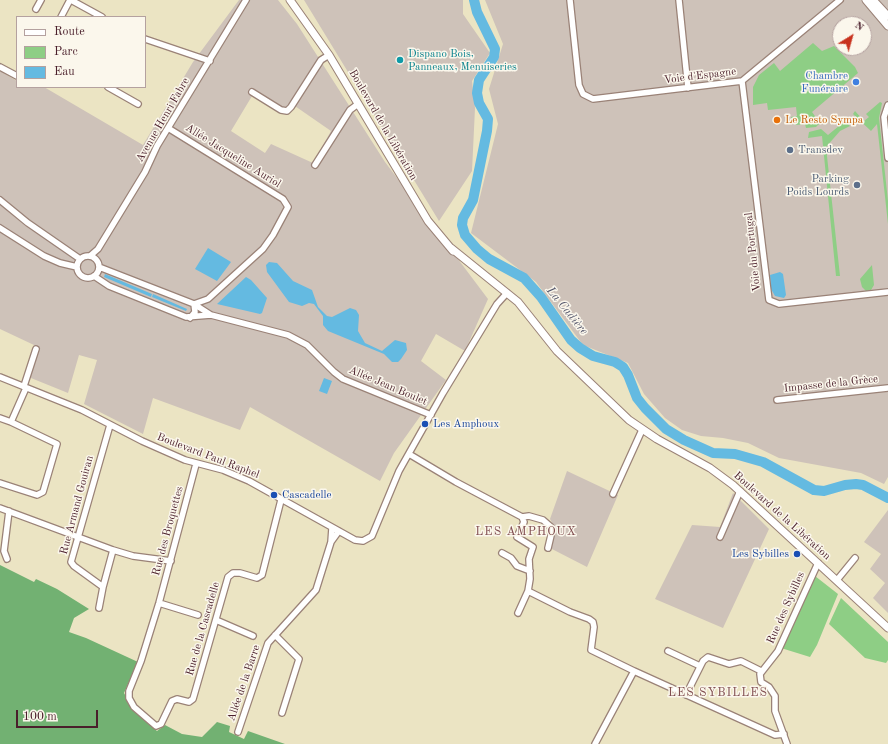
<!DOCTYPE html>
<html>
<head>
<meta charset="utf-8">
<style>
  body { margin:0 }
  #map { position:relative; width:888px; height:744px; overflow:hidden; background:#ebe4c3; font-family:"Old Standard TT",serif }
  canvas { display:block }
  .legend { position:absolute; left:16px; top:16px; width:130px; height:72px; box-sizing:border-box; background:#fbf7ec; border:1px solid #b4a19f; margin:0; padding:5px 7px; list-style:none; font-size:12px; color:#4a1f2b }
  .legend li { display:flex; align-items:center; gap:8px; height:20px }
  .legend b { width:20px; border:1px solid #b4a19f }
  .north { position:absolute; left:832px; top:16px; width:40px; height:40px; box-sizing:border-box; background:#fbf7ec; border:1px solid #b4a19f; border-radius:50%; rotate:37deg; font-size:11px; font-weight:700; line-height:16px; text-align:center; color:#4a1f2b }
  .north::after { content:''; display:block; margin:auto; width:14px; height:18px; background:#c8321e; clip-path:polygon(50% 0,100% 100%,50% 72%,0 100%) }
  .scale { position:absolute; left:16px; top:710px; width:82px; height:18px; box-sizing:border-box; border:2px solid #4a1f2b; border-top:0; padding-left:5px; font-size:12px; line-height:14px; white-space:nowrap; color:#4a1f2b; -webkit-text-stroke:3px #fbf7ec; paint-order:stroke }
</style>
</head>
<body>
<div id="map">
<canvas width="888" height="744"></canvas>
<ul class="legend">
<li><b style="height:5px;background:#fff"></b>Route</li>
<li><b style="height:11px;background:#8ece85"></b>Parc</li>
<li><b style="height:11px;background:#64bae1"></b>Eau</li>
</ul>
<div class="north">N</div>
<div class="scale">100 m</div>
</div>
<script>
const g = document.querySelector('canvas').getContext('2d');
g.lineJoin = 'round';
function paint(path, color) {
  g.fillStyle = color;
  g.fill(path, 'evenodd');
}
function toPath(rows) {
  const path = new Path2D();
  for (const r of rows) {
    if (r.length === 3) {
      path.moveTo(r[0] + r[2], r[1]);
      path.arc(r[0], r[1], r[2], 0, 2 * Math.PI);
      continue;
    }
    path.moveTo(r[0], r[1]);
    for (let i = 2; i < r.length; i += 2) path.lineTo(r[i], r[i + 1]);
  }
  return path;
}
function trace(path, color, width, dash) {
  g.strokeStyle = color;
  g.lineWidth = width;
  g.lineCap = dash ? 'butt' : 'round';
  g.setLineDash(dash || []);
  g.stroke(path);
}
function label(font, color, halo, rows, align = 'center') {
  g.font = font + ' "Old Standard TT",serif';
  g.lineWidth = 3;
  g.setLineDash([]);
  g.textBaseline = 'middle';
  g.strokeStyle = halo;
  g.fillStyle = color;
  for (const [text, x, y, turn = 0] of rows) {
    g.save();
    g.translate(x, y);
    g.rotate((+turn || 0) * Math.PI / 180);
    g.textAlign = isNaN(turn) ? turn : align;
    if (halo) g.strokeText(text, 0, 0);
    g.fillText(text, 0, 0);
    g.restore();
  }
}
const industrial = toPath([
  [239,0,278,0,297,24,385,162,488,299,465,351,436,334,421,361,446,380,394,453,380,481,250,407,240,430,153,398,143,434,84,404,97,360,79,355,68,393,26,376,34,345,0,329,0,71,17,81,17,87,44,87,143,145,193,62],
  [255,91,286,110,292,104,331,131,313,163,271,144,265,153,231,131],
  [304,0,463,0,463,14,490,53,472,81,475,108,472,171,439,221],
  [485,0,888,0,888,477,884,484,861,473,779,458,748,443,723,438,701,436,682,430,665,418,644,394,628,363,583,345,536,282,471,233,498,124,489,89,503,44],
  [840,24,864,24,864,48,840,48],
  [567,471,618,495,587,567,550,548,556,530,550,519],
  [733,493,769,529,723,628,655,599,692,525,720,527],
  [888,510,888,613,873,598,885,583,870,569,881,554,864,542]
]);
const green = toPath([
  [813,43,822,51,834,46,855,67,858,73,812,112,820,123,816,127,806,128,805,124,796,125,792,121,791,117,797,116,796,107,768,110,767,103,753,105,753,87,759,75,774,63,780,71],
  [880,102,882,103,879,118,888,201,888,224,877,124,871,131,853,114,855,111,864,121,869,117,866,114],
  [845,121,850,126,840,131,826,147,840,276,836,276,822,136,808,138,809,132,821,129,828,135],
  [872,265,874,285,871,290,866,291,862,287,860,279],
  [815,576,838,594,817,645,810,657,781,648],
  [841,598,888,642,888,660,886,663,865,658,829,624]
]);
const forest = toPath([
  [0,565,34,582,36,579,57,589,89,609,74,618,69,632,86,638,138,662,124,693,134,711,157,731,165,725,182,734,202,737,217,722,230,726,229,732,244,739,248,731,285,744,0,744]
]);
const water = toPath([
  [208,248,231,262,217,281,195,269],
  [269,262,277,263,293,281,312,290,318,307,327,316,332,317,350,308,356,310,359,315,358,331,365,343,382,351,395,340,406,343,407,350,401,359,398,362,392,362,384,354,328,331,323,325,323,316,314,304,309,303,302,306,289,302,267,272,266,265],
  [780,272,783,274,786,295,784,298,775,296,771,289,770,275],
  [105,274,152,294,151,297,104,277],
  [246,277,251,280,267,298,262,313,260,314,217,304],
  [153,294,187,309,186,311,152,297],
  [324,378,332,381,327,394,319,391]
]);
const river = toPath([
  [474,0,477,12,495,49,494,57,479,80,477,93,479,103,488,119,487,131,473,200,463,218,462,225,465,235,477,249,489,259,524,278,541,297,571,340,580,348,593,356,615,362,623,367,628,375,637,398,645,408,666,429,684,440,713,453,735,454,763,462,814,490,824,491,845,485,856,484,863,485,888,498]
]);
const minor = toPath([
  [71,0,102,17],
  [570,0,579,85,583,94,593,99,742,81,840,0],
  [679,0,688,88],
  [36,9,41,0],
  [61,17,70,0],
  [145,39,210,61],
  [0,67,17,76],
  [742,81,769,300,779,304,888,292],
  [108,87,138,104],
  [252,92,281,110,287,111,291,107,321,60,329,55],
  [888,105,884,117,888,158],
  [168,128,283,199,288,207,273,235,263,249,208,299,194,304,195,312,190,318],
  [315,165,350,110,358,104],
  [0,200,28,223,80,259],
  [0,228,44,256,60,263,77,267],
  [90,256,98,249,145,172,157,146,246,0],
  [88,267,11],
  [99,267,194,304,211,315,288,335,307,345,334,372,343,379,431,415],
  [94,276,109,286,186,317,211,315],
  [0,377,82,410,142,441,185,460,223,470,249,481,355,540,363,541,372,536,399,471,443,393,497,304,507,293],
  [24,386,36,349],
  [777,400,888,388],
  [0,418,11,422,26,388],
  [110,425,71,562,74,566,103,587,113,550],
  [409,454,456,482,522,517,524,522,517,537,533,547,529,559,530,579,528,591,570,612,589,619,593,622,594,627,591,650,634,671],
  [196,464,159,603,141,661,129,691,129,698,134,707,156,726,161,724,172,701,177,699,189,702,193,699,228,577,233,573,240,573,257,578,262,575,281,500],
  [0,483,37,495,43,492,57,444,11,422],
  [613,494,642,430],
  [0,508,113,550,133,556,171,561],
  [522,517,529,516,543,520,551,527,552,531,548,548],
  [332,528,331,542,339,531],
  [720,537,740,491],
  [502,553,511,558,517,566,530,571],
  [7,559,4,551,9,511],
  [837,580,855,558],
  [159,603,198,615],
  [99,608,103,587],
  [518,613,528,591],
  [216,620,253,636],
  [275,635,299,659,282,713],
  [668,651,700,666],
  [686,695,703,661,708,657,729,664,741,661,761,671],
  [238,732,268,643,316,590,331,542],
  [595,744,634,671,775,735,784,734],
  [787,744,775,711,775,696,769,687,761,682,760,674,778,651,818,563]
]);
const tertiary = toPath([
  [290,0,329,55,428,221,453,251],
  [866,0,888,26],
  [873,0,888,16],
  [451,248,518,302,557,351,629,420,657,439,710,468,733,485,888,628]
]);
const markers = [
  [400,60,4,"#0f9aa8"],
  [856,82,4,"#3f7fe0"],
  [777,120,4,"#e8710a"],
  [790,150,4,"#5c6f8a"],
  [857,185,4,"#5c6f8a"],
  [425,424,4,"#1a4fb4"],
  [274,495,4,"#1a4fb4"],
  [797,554,4,"#1a4fb4"]
];
const cultureNames = [
  ["Dispano Bois,",408,54],
  ["Panneaux, Menuiseries",408,67]
];
const streetNames = [
  ["Voie d'Espagne",700,76,-7],
  ["Avenue Henri Fabre",163,120,-60],
  ["Boulevard de la Libération",383,125,60],
  ["Allée Jacqueline Auriol",233,156,32],
  ["Voie du Portugal",753,252,-96],
  ["Impasse de la Grèce",831,384,-6],
  ["Allée Jean Boulet",388,386,23],
  ["Boulevard Paul Raphel",208,456,21],
  ["Rue Armand Gouiran",77,505,-75],
  ["Boulevard de la Libération",782,516,42],
  ["Rue des Broquettes",168,531,-75],
  ["Rue des Sybilles",786,608,-66],
  ["Rue de la Cascadelle",203,629,-74],
  ["Allée de la Barre",244,683,-71]
];
const shopNames = [
  ["Chambre",848,76],
  ["Funéraire",848,89]
];
const foodNames = [
  ["Le Resto Sympa",785,120]
];
const serviceNames = [
  ["Transdev",798,150],
  ["Parking",849,179,"right"],
  ["Poids Lourds",849,192,"right"]
];
const transitNames = [
  ["Les Amphoux",433,424],
  ["Cascadelle",282,495],
  ["Les Sybilles",789,554,"right"]
];
const waterNames = [
  ["La Cadière",567,311,51]
];
const neighbourhoodNames = [
  ["LES AMPHOUX",526,532],
  ["LES SYBILLES",718,693]
];
paint(industrial, '#cec2b9');
paint(green, '#8ece85');
paint(forest, '#72b172');
paint(water, '#64bae1');
trace(river, '#64bae1', 10);
trace(minor, '#9a8277', 8);
trace(tertiary, '#9a8277', 9);
trace(minor, '#fff', 5.5);
trace(tertiary, '#fff', 7);
for (const [x, y, r, color] of markers) {
  const dot = new Path2D();
  dot.arc(x, y, r, 0, 2 * Math.PI);
  g.fillStyle = color;
  g.fill(dot);
  trace(dot, '#fbf7ec', 1.5);
}
label('11px', '#0d838f', '#fbf7ec', cultureNames, 'left');
label('11px', '#4a1f2b', '#fbf7ec', streetNames);
label('11px', '#366cbe', '#fbf7ec', shopNames, 'right');
label('11px', '#c56008', '#fbf7ec', foodNames, 'left');
label('11px', '#4e5e75', '#fbf7ec', serviceNames, 'left');
label('11px', '#164399', '#fbf7ec', transitNames, 'left');
label('italic 12px', '#53556b', '#fbf7ec', waterNames);
g.letterSpacing = '1px';
label('12px', '#814e50', '#fbf7ec', neighbourhoodNames);
g.letterSpacing = '0px';
</script>
</body>
</html>
